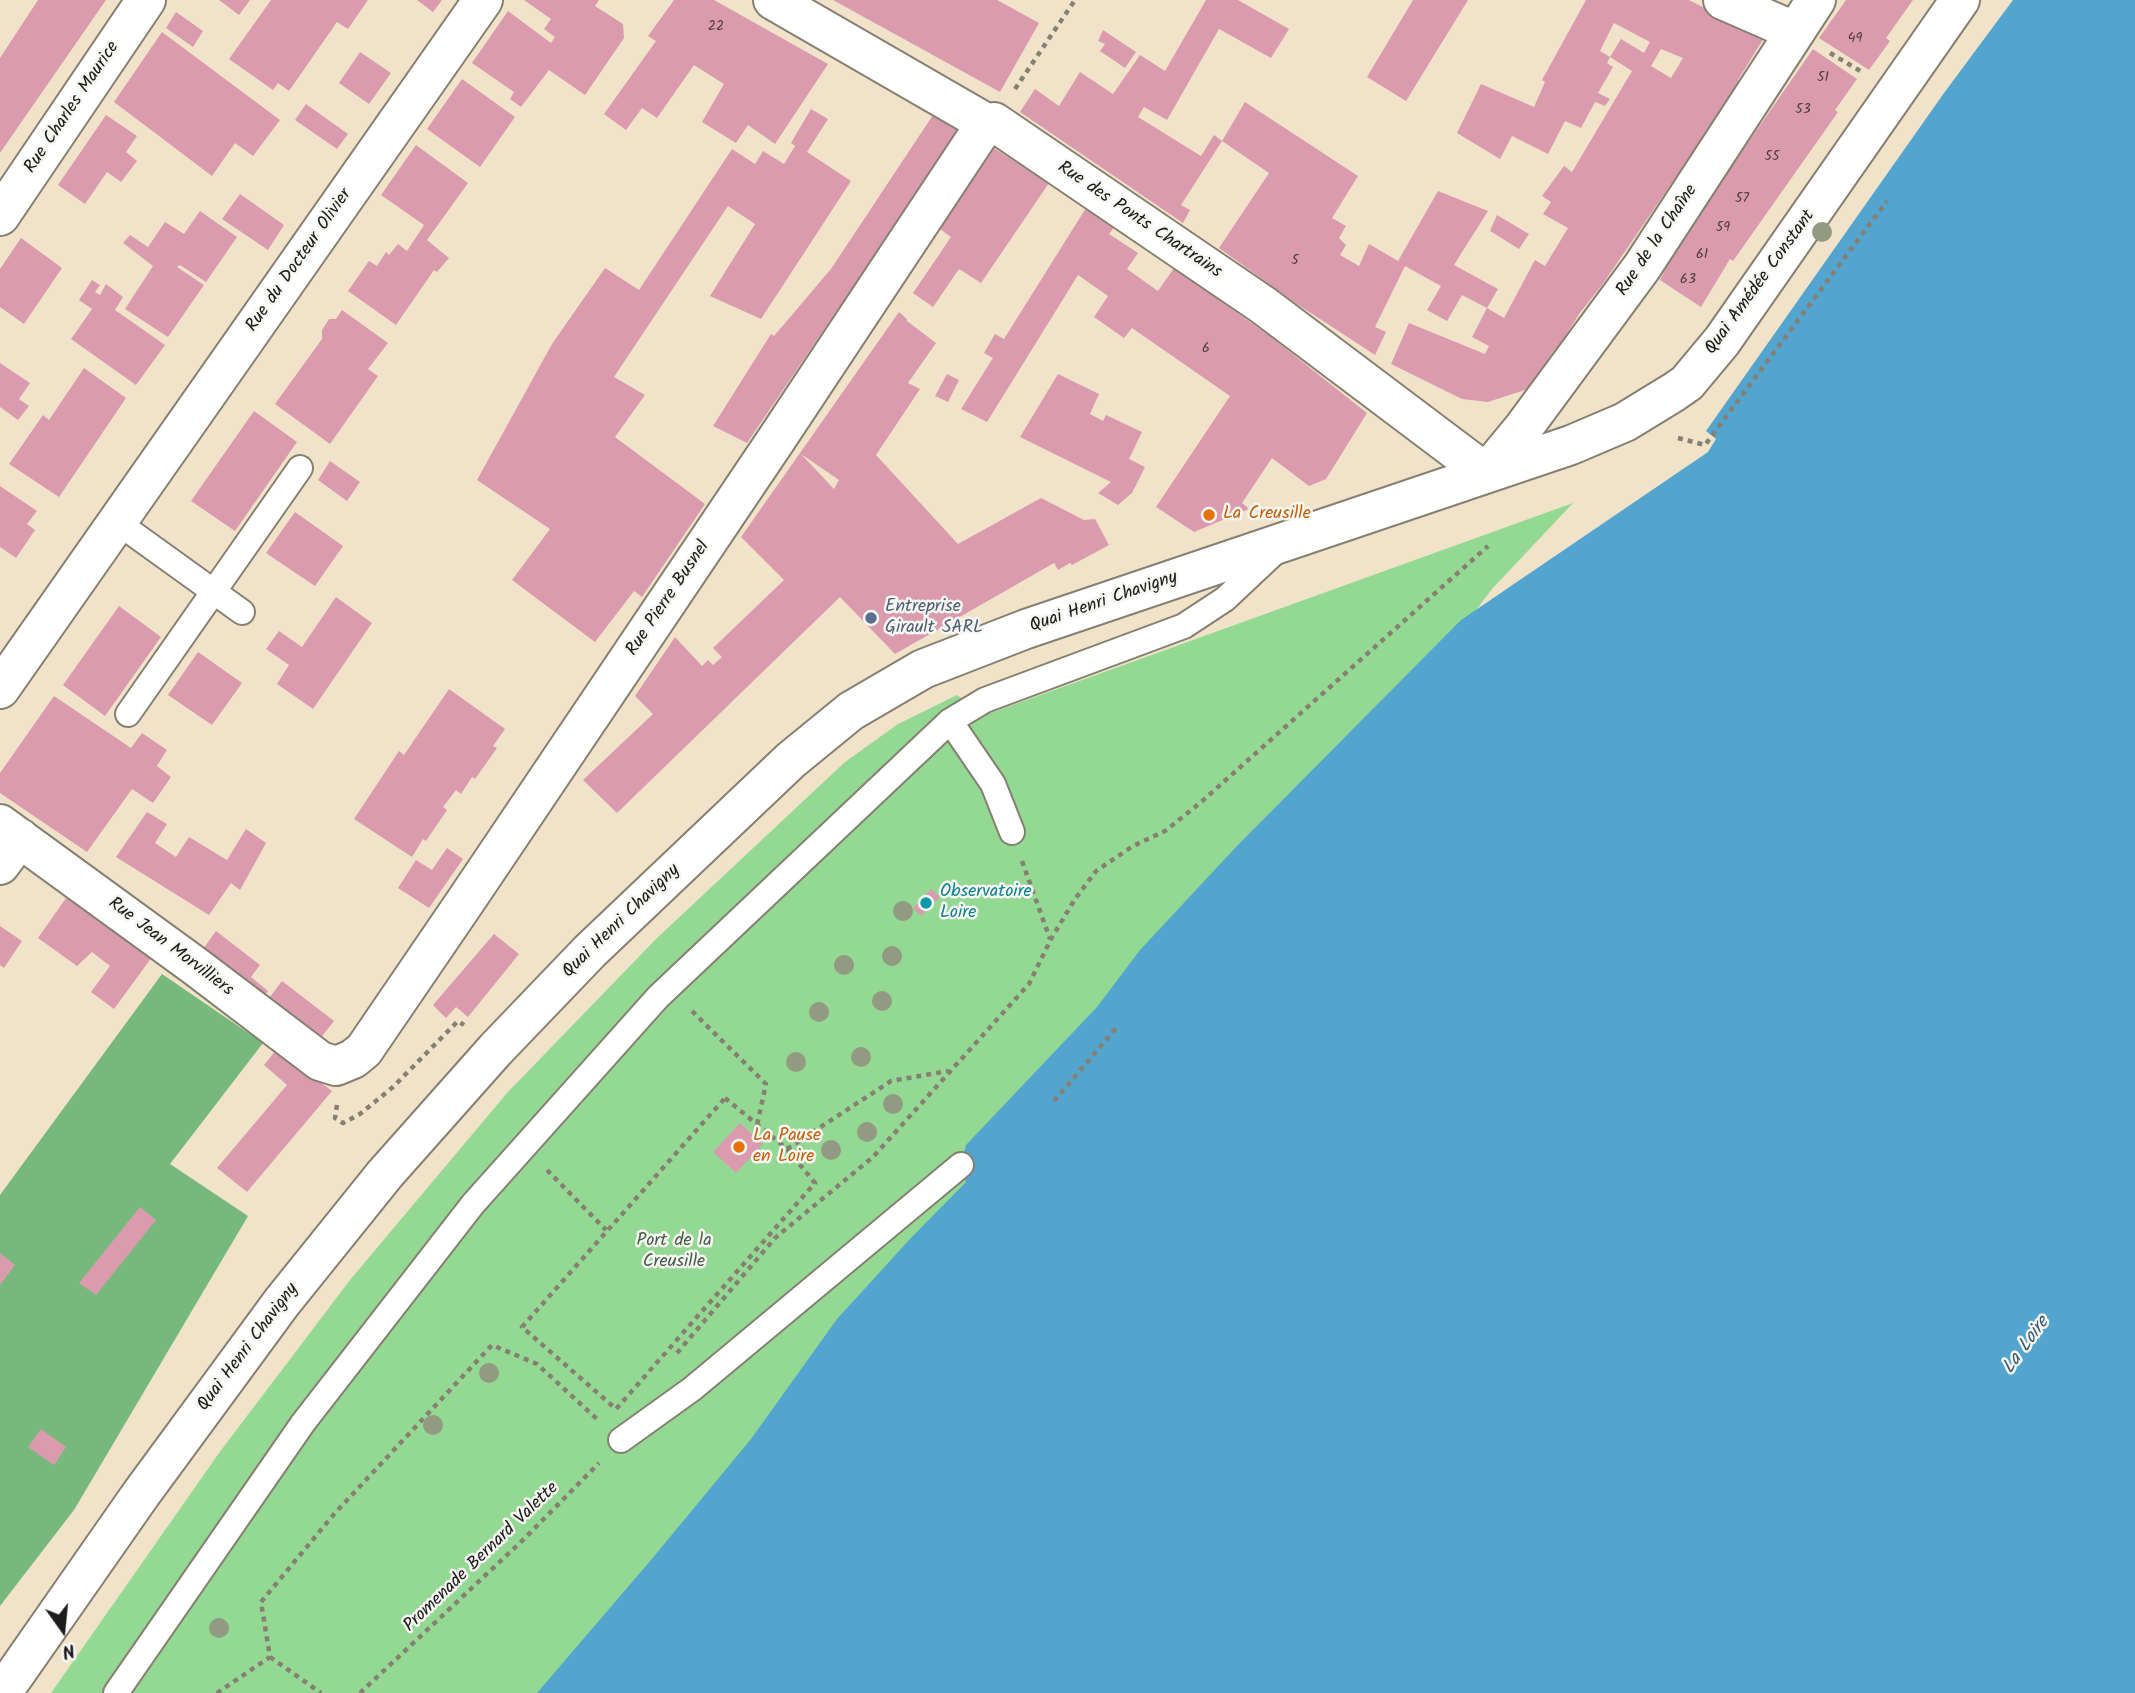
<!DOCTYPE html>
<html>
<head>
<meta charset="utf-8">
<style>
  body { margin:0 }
  #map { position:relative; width:2135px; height:1693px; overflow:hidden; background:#f0e3c9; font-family:Kalam,sans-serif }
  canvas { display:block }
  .north { position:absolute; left:28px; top:1595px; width:70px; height:70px; -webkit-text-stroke:5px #f6f6f2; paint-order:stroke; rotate:165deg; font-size:19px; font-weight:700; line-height:28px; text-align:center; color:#1c1c1c }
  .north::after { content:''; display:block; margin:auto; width:24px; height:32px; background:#1c1c1c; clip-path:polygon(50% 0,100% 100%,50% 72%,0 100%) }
</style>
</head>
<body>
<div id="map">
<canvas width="2135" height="1693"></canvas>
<div class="north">N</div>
</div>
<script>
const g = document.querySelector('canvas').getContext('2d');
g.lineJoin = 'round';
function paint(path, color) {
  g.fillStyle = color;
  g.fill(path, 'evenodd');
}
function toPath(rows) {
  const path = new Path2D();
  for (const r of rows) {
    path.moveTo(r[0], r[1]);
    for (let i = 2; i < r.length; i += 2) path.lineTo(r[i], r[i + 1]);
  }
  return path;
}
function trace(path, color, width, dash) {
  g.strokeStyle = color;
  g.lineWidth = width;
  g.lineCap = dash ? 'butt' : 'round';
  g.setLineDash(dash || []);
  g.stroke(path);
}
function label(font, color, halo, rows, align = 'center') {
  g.font = font + ' Kalam,sans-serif';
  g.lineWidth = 5;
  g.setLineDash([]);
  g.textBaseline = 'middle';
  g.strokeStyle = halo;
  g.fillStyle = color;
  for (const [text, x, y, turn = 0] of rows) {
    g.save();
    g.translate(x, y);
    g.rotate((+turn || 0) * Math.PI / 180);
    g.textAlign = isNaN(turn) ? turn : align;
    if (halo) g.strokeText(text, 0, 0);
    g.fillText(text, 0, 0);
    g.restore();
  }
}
const green = toPath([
  [1573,503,1492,589,1437,662,578,1693,51,1693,219,1453,350,1280,507,1093,656,939,845,762,898,724,957,695,985,715]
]);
const forest = toPath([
  [162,974,263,1043,170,1164,248,1216,74,1510,0,1606,0,1195]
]);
const water = toPath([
  [2013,0,2135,0,2135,1693,537,1693,651,1560,751,1439,837,1319,910,1239,966,1182,961,1165,966,1145,1097,1007,1140,950,1236,847,1461,620,1708,452,1716,439,1706,431,1944,93]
]);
const building = toPath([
  [38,0,106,0,0,153,0,58],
  [219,0,250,0,239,15],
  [271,0,368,0,348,29,337,22,289,91,278,83,273,90,229,59],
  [417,0,442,0,433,12],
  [524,0,599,0,595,6,623,24,624,38,585,95,549,70,521,107,510,99,514,92,472,63,508,11,551,43,555,37,544,29,551,19],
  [674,0,714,0,828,64,775,144,748,125,736,143,702,122,724,84,694,65,657,118,642,108,626,130,604,114,656,41,648,36],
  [833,0,997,0,1039,23,1000,92],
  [1206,0,1238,0,1289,29,1271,58,1219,29,1167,120,1144,107,1138,117,1201,156,1214,135,1222,141,1181,205,1190,210,1183,223,1020,112,1035,89,1059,106,1080,72,1113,94,1140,55,1165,71],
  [1413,0,1468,0,1406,101,1367,77],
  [1586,0,1689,0,1764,38,1738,80,1741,82,1602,285,1579,314,1557,350,1555,349,1528,389,1488,402,1462,399,1391,364,1409,323,1485,354,1489,346,1472,337,1487,308,1504,318,1535,260,1545,266,1568,228,1543,214,1551,202,1542,196,1564,166,1572,172,1632,71,1610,57,1607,63,1613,67,1598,93,1610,99,1605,106,1595,102,1581,128,1565,121,1548,154,1512,136,1500,159,1457,133,1481,84,1534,107,1545,82,1542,80],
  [1614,23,1650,42,1644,53,1621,39,1610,57,1600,51],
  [1661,49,1683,58,1671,78,1651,66],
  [1846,0,1913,0,1886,38,1890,41,1869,70,1819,38],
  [176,12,203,31,193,47,166,28],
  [1103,30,1136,52,1125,68,1100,51,1105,44,1098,41],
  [162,32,280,120,253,156,235,143,212,176,114,102],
  [1813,49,1857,79,1835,110,1838,112,1733,261,1730,259,1701,307,1660,280,1674,252,1711,196],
  [360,52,391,73,369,104,339,83],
  [462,79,515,117,480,167,427,129],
  [1245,102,1358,176,1332,218,1346,226,1339,238,1346,245,1340,255,1359,266,1369,244,1398,261,1438,191,1488,211,1454,265,1498,289,1487,308,1462,295,1447,321,1427,310,1441,286,1405,266,1375,327,1386,332,1375,355,1294,302,1219,248,1269,173,1222,141],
  [306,104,348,134,337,149,295,120],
  [811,109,828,119,807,152,851,181,761,319,710,296,755,224,728,206,614,377,645,395,615,437,705,504,642,597,634,591,595,642,512,580,550,529,477,480,552,344,605,268,639,290,732,149,755,164,763,151,784,164,795,146,791,143],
  [106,115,137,136,126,152,137,161,121,182,107,172,85,204,58,185],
  [933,115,960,129,747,443,713,426,771,334,774,336,831,269],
  [416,145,468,183,427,240,449,258,437,272,434,270,396,325,348,291,369,261,377,266,386,252,389,255,398,244,407,251,424,225,381,195],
  [994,148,1049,183,981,283,959,269,933,307,913,293,951,237,940,229],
  [240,194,284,225,268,250,222,219],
  [1086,208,1115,226,1109,234,1138,253,1127,269,1158,291,1174,268,1271,337,1367,413,1326,479,1309,486,1272,458,1242,503,1249,509,1194,532,1156,507,1230,396,1132,328,1124,338,1094,317,1108,296,1078,275,987,422,961,409,993,358,984,353,995,334,1004,339],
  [200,211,237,237,206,282,180,265,177,267,204,285,168,337,125,309,153,266,123,243,130,235,148,247,165,222,184,234],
  [1497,215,1529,234,1519,249,1490,231],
  [21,238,62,268,24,324,0,307,0,269],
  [92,280,100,285,95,292,100,295,106,284,123,297,115,310,165,345,136,385,71,339,92,309,79,300],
  [342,310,388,343,368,369,378,376,330,444,275,404,322,339,322,330,329,319,336,319],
  [899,312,907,319,907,321,936,343,908,383,920,389,876,455,958,544,1041,498,1084,520,1095,519,1109,545,1072,565,1070,563,1058,570,1054,563,895,654,840,597,617,813,583,780,653,714,635,696,675,637,702,666,708,660,713,665,722,657,713,648,784,580,741,537],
  [801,454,839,480,834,489],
  [0,363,30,383,19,399,29,406,18,420,0,407],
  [84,368,126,398,59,497,9,464,43,415,49,420],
  [947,374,959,380,948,402,935,396],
  [1058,374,1099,394,1090,414,1103,421,1106,415,1142,432,1129,459,1145,467,1132,493,1118,505,1098,493,1111,482,1020,437],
  [254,411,297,442,235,531,191,501],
  [330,461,360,482,347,501,318,480],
  [0,486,37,511,27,524,35,530,16,558,0,547],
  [295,512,343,546,315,586,266,553],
  [336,597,372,623,313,709,277,684,289,665,266,649,279,631,302,647],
  [119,606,161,637,105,716,63,685],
  [198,652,242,683,212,725,168,695],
  [449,689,505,729,493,746,497,748,475,779,472,777,461,794,456,790,443,807,447,810,426,841,423,839,412,857,354,819,399,751,404,755],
  [54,696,131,748,142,733,167,750,157,766,171,777,153,803,132,789,87,852,0,793,0,773],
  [147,812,167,824,155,843,176,857,189,837,227,860,246,829,266,843,240,890,231,883,209,915,116,857],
  [447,848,463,859,429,908,398,888,416,860,432,870],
  [931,889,940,897,921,916,913,908],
  [66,898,152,957,114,1009,91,992,110,966,92,952,77,966,38,938],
  [0,926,22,941,4,968,0,965],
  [216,931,260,965,251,977,268,991,259,1002,198,956],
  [494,934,519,954,468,1017,456,1007,446,1018,433,1005],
  [282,981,334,1021,315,1045,263,1006],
  [277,1049,332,1091,247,1192,217,1168,287,1085,264,1065],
  [740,1123,763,1144,736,1173,713,1152],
  [140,1207,156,1220,96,1295,79,1283],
  [0,1253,15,1265,0,1285],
  [41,1429,66,1447,54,1465,28,1447]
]);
const path = toPath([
  [1830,53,1862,72],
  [1015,89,1075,0],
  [1678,438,1705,445,1887,201],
  [1022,861,1050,939],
  [692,1011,766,1084,757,1125],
  [725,1098,787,1149,815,1183,616,1409,522,1327,725,1098],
  [1054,1101,1118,1026],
  [337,1105,335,1118,343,1123,360,1114,393,1087,458,1021,464,1025],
  [787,1149,891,1081,948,1071],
  [547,1170,606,1230],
  [677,1353,775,1238,873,1157,1029,984,1051,939,1075,899,1096,871,1133,846,1165,831,1200,803,1488,546],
  [270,1657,321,1693],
  [217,1693,270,1657,261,1602,335,1513,492,1345,537,1364,597,1419],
  [360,1693,524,1539,599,1463]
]);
const service = toPath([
  [117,522,242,612],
  [128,714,300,468],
  [950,721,993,784,1012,832],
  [621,1440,692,1389,961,1165],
  [116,1693,303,1423,473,1204,658,997,950,721,985,700,1184,626,1225,599,1274,553]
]);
const minor = toPath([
  [773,0,986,123,994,122,1263,305,1486,473,1524,427,1642,267,1816,0],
  [1723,0,1794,31],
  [0,216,146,0],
  [0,689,483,0],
  [0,824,195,966,320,1061,336,1066,353,1059,364,1050,467,899,776,440,986,123],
  [0,865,20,838]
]);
const secondary = toPath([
  [2,1693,141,1494,282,1302,385,1174,496,1049,590,951,791,760,851,711,923,669,1026,629,1571,445,1625,422,1674,392,1687,383,1722,341,1960,0]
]);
const trees = [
  [1822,232],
  [903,911],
  [892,956],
  [844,965],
  [882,1001],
  [819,1012],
  [861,1057],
  [796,1062],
  [893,1104],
  [867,1132],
  [831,1150],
  [489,1373],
  [433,1425],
  [219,1628]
];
const markers = [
  [1209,515,7,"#e8710a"],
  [871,618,7,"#5c6f8a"],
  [926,903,7,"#0f9aa8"],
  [739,1147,7,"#e8710a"]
];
const numberNames = [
  ["22",716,28],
  ["49",1855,40],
  ["51",1823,79],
  ["53",1803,111],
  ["55",1772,158],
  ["57",1742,200],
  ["59",1723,229],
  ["61",1702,256],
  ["5",1295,262],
  ["63",1688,281],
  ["6",1206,350]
];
const streetNames = [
  ["Rue Charles Maurice",73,108,-56],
  ["Rue des Ponts Chartrains",1139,221,34],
  ["Rue de la Chaîne",1658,241,-56],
  ["Rue du Docteur Olivier",300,261,-55],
  ["Quai Amédée Constant",1761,283,-54],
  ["Rue Pierre Busnel",669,599,-56],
  ["Quai Henri Chavigny",1104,603,-19],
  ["Quai Henri Chavigny",622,922,-44],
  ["Rue Jean Morvilliers",170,948,37],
  ["Quai Henri Chavigny",249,1348,-53],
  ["Promenade Bernard Valette",482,1558,-44]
];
const foodNames = [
  ["La Creusille",1223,515],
  ["La Pause",753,1137],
  ["en Loire",753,1158]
];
const serviceNames = [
  ["Entreprise",885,608],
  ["Girault SARL",885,629]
];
const cultureNames = [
  ["Observatoire",940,893],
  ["Loire",940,914]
];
const parkNames = [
  ["Port de la",674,1242],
  ["Creusille",674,1263]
];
const waterNames = [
  ["La Loire",2027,1346,-54]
];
paint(green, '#94d993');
paint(forest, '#77b97d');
paint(water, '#53a4ce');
paint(building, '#db9bae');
trace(service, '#868072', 28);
trace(minor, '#868072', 42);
trace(secondary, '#868072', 42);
trace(path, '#868072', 4.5, [5, 5]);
trace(service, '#fff', 24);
trace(minor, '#fff', 38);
trace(secondary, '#fff', 38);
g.fillStyle = '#929a81';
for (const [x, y] of trees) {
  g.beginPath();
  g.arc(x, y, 10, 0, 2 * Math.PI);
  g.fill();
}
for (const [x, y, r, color] of markers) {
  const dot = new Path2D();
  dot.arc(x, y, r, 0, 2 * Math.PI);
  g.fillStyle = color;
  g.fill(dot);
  trace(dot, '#f6f6f2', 2.5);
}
label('14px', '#4c3c40', null, numberNames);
label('18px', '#1c1c1c', '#f6f6f2', streetNames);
label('18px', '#c56008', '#f6f6f2', foodNames, 'left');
label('18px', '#4e5e75', '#f6f6f2', serviceNames, 'left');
label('18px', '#0d838f', '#f6f6f2', cultureNames, 'left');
label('18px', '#465e46', '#f6f6f2', parkNames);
label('italic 19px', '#35596c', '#f6f6f2', waterNames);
</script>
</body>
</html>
